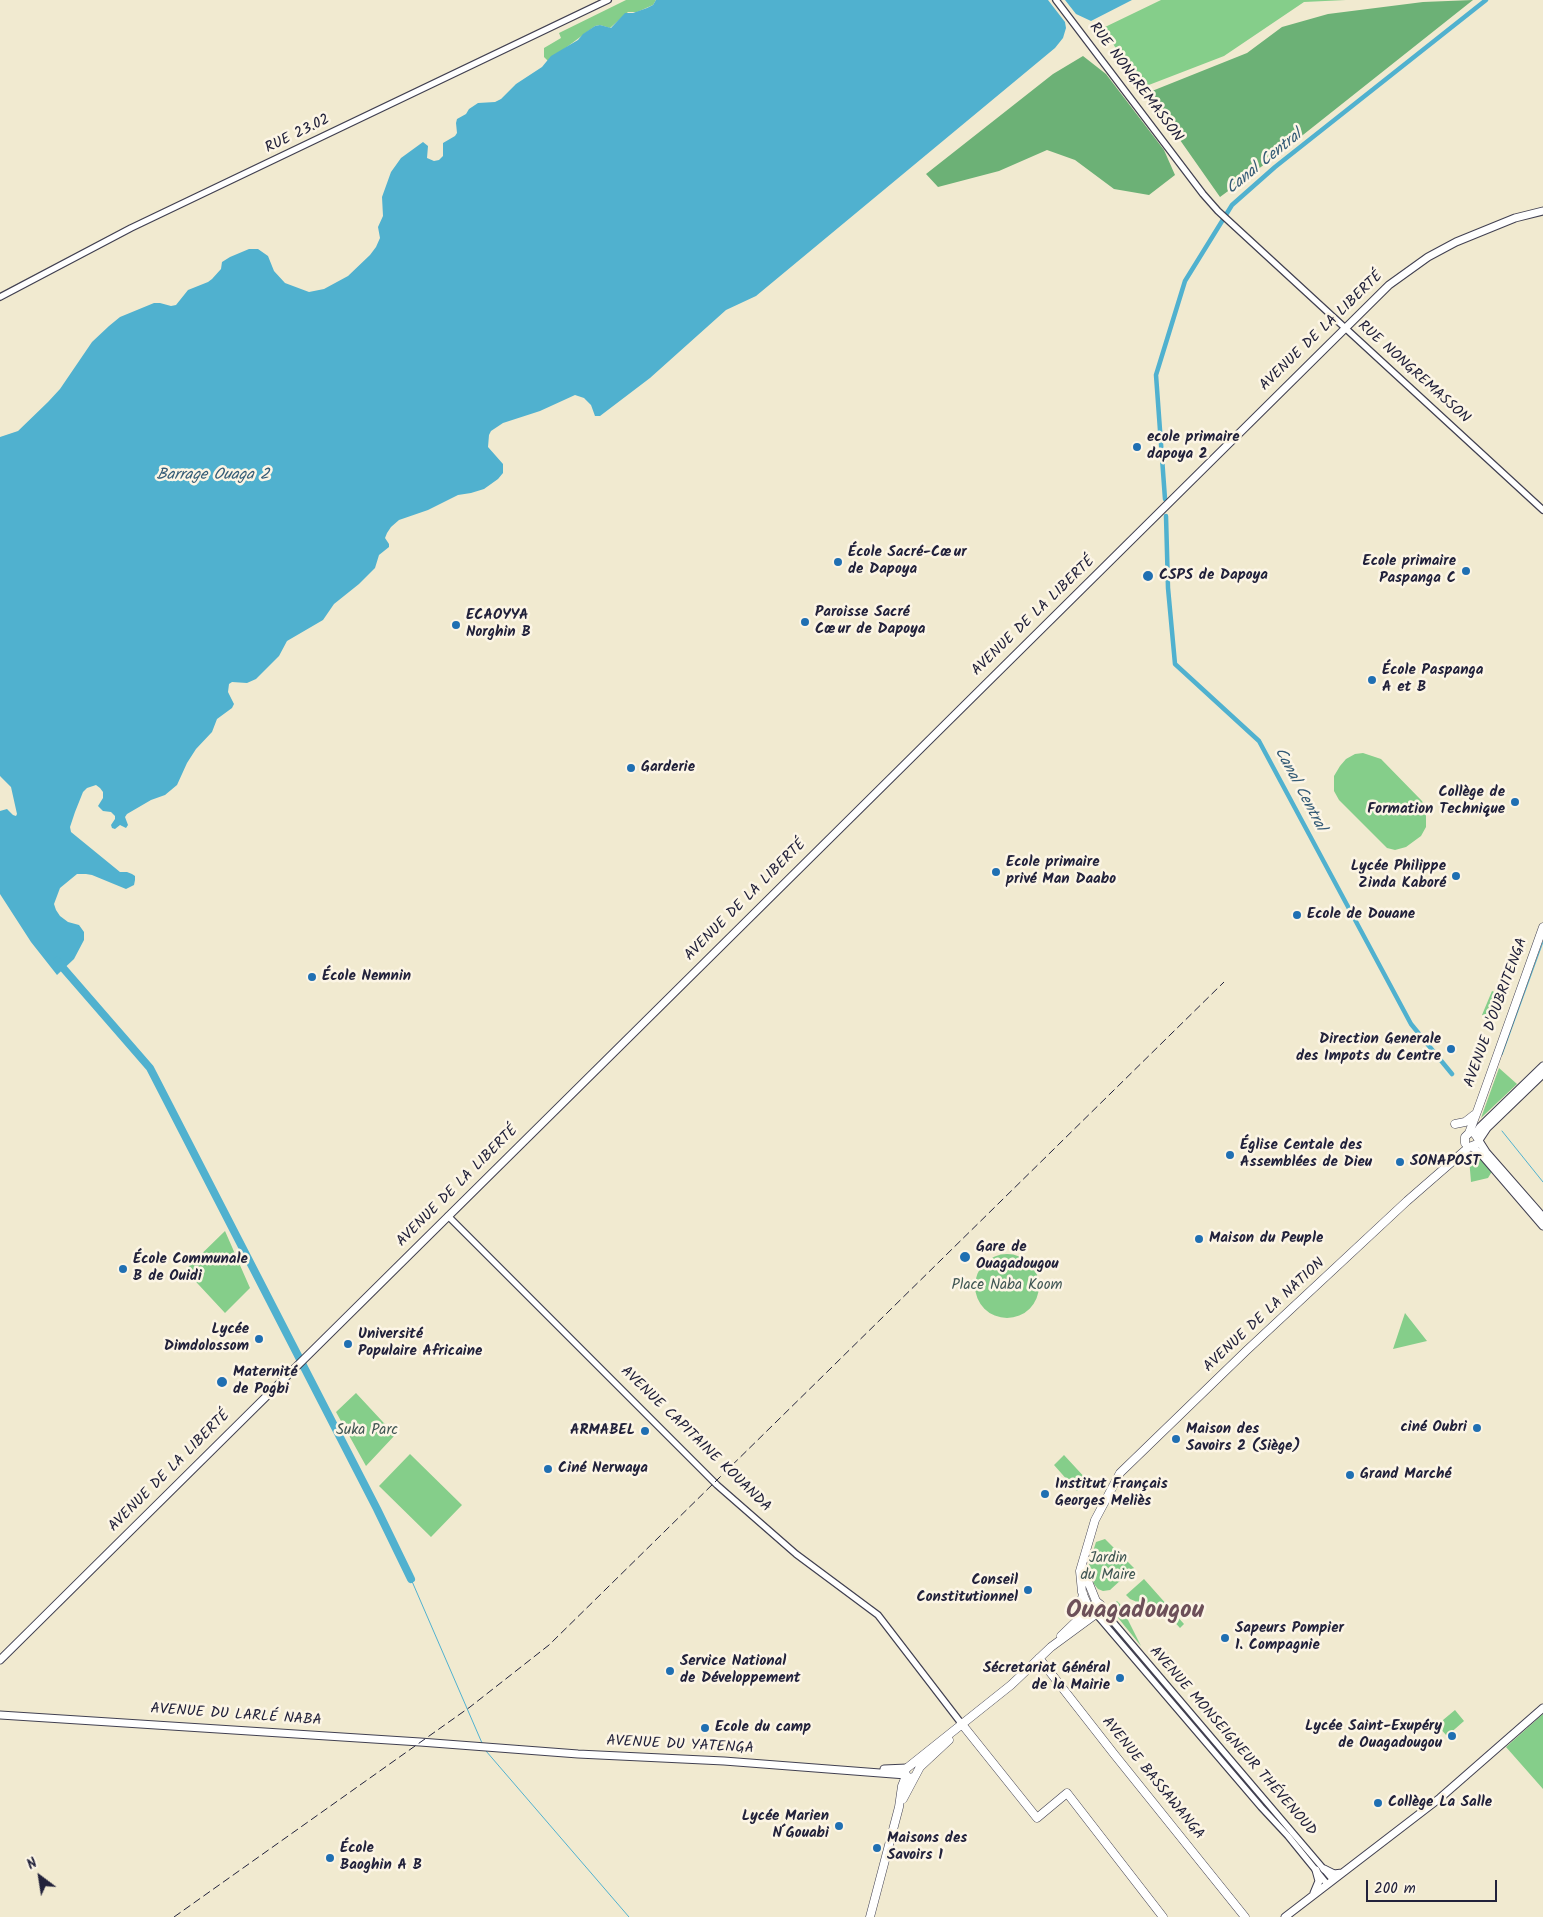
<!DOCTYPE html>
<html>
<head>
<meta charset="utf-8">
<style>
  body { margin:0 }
  #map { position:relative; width:1543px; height:1917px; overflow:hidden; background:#f1ead0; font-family:Kalam,sans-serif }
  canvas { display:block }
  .north { position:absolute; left:15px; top:1852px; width:50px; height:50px; -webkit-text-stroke:4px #fcf5e5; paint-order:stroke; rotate:329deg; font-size:14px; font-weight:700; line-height:20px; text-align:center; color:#22223b }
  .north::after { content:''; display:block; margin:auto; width:18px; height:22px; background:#22223b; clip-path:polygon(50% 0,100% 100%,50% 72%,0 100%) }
  .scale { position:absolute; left:1366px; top:1880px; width:131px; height:22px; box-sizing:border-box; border:2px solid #22223b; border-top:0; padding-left:6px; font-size:15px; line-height:18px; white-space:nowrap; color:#22223b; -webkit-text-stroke:4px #fcf5e5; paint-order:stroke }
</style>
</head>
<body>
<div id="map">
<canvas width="1543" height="1917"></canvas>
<div class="north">N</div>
<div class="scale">200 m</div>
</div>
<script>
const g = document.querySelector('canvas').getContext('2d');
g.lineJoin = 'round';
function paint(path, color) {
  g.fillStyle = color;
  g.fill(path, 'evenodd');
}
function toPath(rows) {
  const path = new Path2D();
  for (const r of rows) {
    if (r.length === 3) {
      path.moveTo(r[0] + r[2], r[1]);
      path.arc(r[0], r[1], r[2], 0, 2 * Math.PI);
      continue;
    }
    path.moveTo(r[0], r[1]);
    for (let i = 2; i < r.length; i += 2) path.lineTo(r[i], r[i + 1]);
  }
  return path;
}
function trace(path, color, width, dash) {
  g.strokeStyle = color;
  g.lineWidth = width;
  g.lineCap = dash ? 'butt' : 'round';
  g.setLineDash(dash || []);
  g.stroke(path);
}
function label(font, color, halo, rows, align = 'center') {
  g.font = font + ' Kalam,sans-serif';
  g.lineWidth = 5;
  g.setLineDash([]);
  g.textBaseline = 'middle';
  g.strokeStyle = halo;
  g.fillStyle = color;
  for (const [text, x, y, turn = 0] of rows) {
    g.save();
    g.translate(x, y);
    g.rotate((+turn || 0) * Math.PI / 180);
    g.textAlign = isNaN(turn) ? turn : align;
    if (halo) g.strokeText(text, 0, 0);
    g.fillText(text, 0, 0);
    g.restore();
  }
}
const green = toPath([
  [626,0,656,0,653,5,637,12,628,12,610,28,600,25,595,26,548,61,544,57,544,48,561,38,559,33],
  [1161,0,1346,0,1304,2,1224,56,1141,88,1103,28],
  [1363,753,1381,759,1422,801,1426,809,1426,827,1421,836,1406,847,1395,850,1387,848,1339,800,1334,791,1334,776,1340,766,1346,759,1355,754],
  [1492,991,1506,997,1497,1021,1482,1015],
  [1499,1068,1517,1084,1481,1118],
  [1474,1152,1491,1170,1491,1173,1488,1178,1471,1182,1469,1158],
  [225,1231,250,1288,225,1313,185,1270],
  [1007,1286,32],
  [1405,1313,1427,1341,1393,1349],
  [356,1393,395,1435,366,1466,336,1412],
  [410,1454,462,1505,431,1537,379,1486],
  [1064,1455,1088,1481,1077,1491,1054,1465],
  [1105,1539,1134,1568,1110,1590,1103,1591,1098,1589,1094,1584,1089,1564,1096,1542],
  [1144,1579,1184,1624,1180,1628,1168,1615,1130,1599,1126,1595],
  [1117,1601,1120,1604,1141,1646,1110,1608],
  [1455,1710,1464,1721,1447,1736,1437,1725],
  [1543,1714,1543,1789,1506,1747]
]);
const forest = toPath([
  [1473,0,1284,150,1220,197,1147,93,1247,53,1282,27,1328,14,1423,2],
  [1083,56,1106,74,1164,150,1175,175,1149,195,1114,189,1075,160,1047,150,999,171,938,187,926,174,1053,74]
]);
const water = toPath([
  [656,0,1048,0,1065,22,1066,28,1063,38,1055,48,756,296,726,310,650,378,600,416,595,416,591,405,584,398,575,395,540,411,503,423,491,431,489,435,488,447,503,464,503,473,498,479,484,489,471,493,458,495,428,510,399,520,391,527,387,533,385,538,389,544,389,547,379,555,375,568,359,584,334,604,323,620,287,641,279,656,256,679,247,683,232,682,229,684,228,692,234,704,232,708,217,719,212,732,196,749,187,763,177,785,165,795,151,800,127,814,125,817,128,825,126,828,120,825,115,829,112,828,111,825,115,819,115,816,111,812,103,811,98,806,103,798,103,792,100,788,96,785,87,788,83,792,75,812,70,827,71,832,120,872,127,872,132,874,135,876,135,880,134,885,126,889,92,875,86,874,77,874,60,888,54,904,56,910,60,916,68,922,79,925,84,932,84,940,74,959,57,975,31,942,0,894,0,811,7,809,13,815,16,816,17,814,11,787,0,776,0,437,18,431,48,402,60,389,92,342,109,326,120,317,154,303,160,303,171,306,176,305,188,290,208,282,212,279,221,269,222,262,230,257,249,249,258,249,268,256,274,271,285,283,309,292,324,289,348,276,370,255,376,247,380,238,378,227,383,216,382,197,391,172,401,158,423,142,428,146,427,158,434,161,439,160,443,156,443,143,455,136,457,133,456,123,457,119,466,114,469,109,478,103,495,102,501,99,516,84,542,67,551,56,578,40,583,34,595,26,600,25,611,28,625,13,633,13,647,8,653,5],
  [1065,0,1132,0,1091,21,1076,14]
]);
const stream = toPath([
  [1502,1055,1543,942],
  [1502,1131,1543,1182],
  [411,1579,482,1743],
  [486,1751,629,1917]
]);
const canal = toPath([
  [1165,499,1156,375,1185,281,1232,205,1275,167,1486,0],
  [1166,516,1168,588,1175,664,1259,741,1411,1024,1452,1074]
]);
const river = toPath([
  [57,961,150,1068,377,1509,411,1579]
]);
const minor = toPath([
  [1056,0,1203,194,1218,211,1543,510],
  [0,297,131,228,608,0],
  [448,1216,717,1485,796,1554,878,1615,961,1723],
  [1102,1609,1333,1880],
  [1096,1614,1261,1807,1288,1836,1327,1884]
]);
const major = toPath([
  [1475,1134,1480,1127,1543,1066],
  [1479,1140,1487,1128,1543,1074],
  [1479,1141,1486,1152,1543,1217],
  [1472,1147,1482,1155,1543,1226],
  [0,1660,1389,285,1428,257,1456,242,1515,218,1543,211],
  [0,1715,420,1742,578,1754,724,1761,906,1775],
  [884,1769,907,1768],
  [1324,1869,1334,1874,1342,1873],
  [1314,1893,1319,1881,1316,1870],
  [1285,1917,1440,1798,1543,1708]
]);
const highway = toPath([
  [1455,1124,1465,1122,1474,1115],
  [1465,1143,1465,1137,1469,1133,1478,1109,1543,927],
  [1088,1606,1082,1592,1080,1571,1095,1520,1120,1473,1246,1351,1407,1201,1469,1147,1477,1144,1479,1140,1474,1133],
  [1077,1618,1083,1594],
  [1061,1636,1088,1610],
  [1039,1658,1114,1754,1245,1917],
  [961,1723,1037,1818,1067,1793,1163,1917],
  [914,1777,909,1778,906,1775,905,1771,907,1768,1011,1685,1051,1647,1100,1611,1101,1605,1096,1601,1083,1569],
  [903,1799,920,1767,949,1740],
  [870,1917,899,1807,902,1786,906,1776]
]);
const rail = toPath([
  [174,1917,470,1707,549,1645,1224,982]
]);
const markers = [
  [1137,447,5,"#1f6fb2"],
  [838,562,5,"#1f6fb2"],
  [1466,571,5,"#1f6fb2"],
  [1148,576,6,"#1f6fb2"],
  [805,622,5,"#1f6fb2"],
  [456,625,5,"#1f6fb2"],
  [1372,680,5,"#1f6fb2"],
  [631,768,5,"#1f6fb2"],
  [1515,802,5,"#1f6fb2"],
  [996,872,5,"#1f6fb2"],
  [1456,876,5,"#1f6fb2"],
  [1297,915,5,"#1f6fb2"],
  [312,977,5,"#1f6fb2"],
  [1451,1049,5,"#1f6fb2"],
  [1230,1155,5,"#1f6fb2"],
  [1400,1162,5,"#1f6fb2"],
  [1199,1239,5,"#1f6fb2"],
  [965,1257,6,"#1f6fb2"],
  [123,1269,5,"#1f6fb2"],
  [259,1339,5,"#1f6fb2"],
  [348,1344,5,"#1f6fb2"],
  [222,1382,6,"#1f6fb2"],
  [1477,1428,5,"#1f6fb2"],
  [645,1431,5,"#1f6fb2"],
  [1176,1439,5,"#1f6fb2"],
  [548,1469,5,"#1f6fb2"],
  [1350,1475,5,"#1f6fb2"],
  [1045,1494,5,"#1f6fb2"],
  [1028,1590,5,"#1f6fb2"],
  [1225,1638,5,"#1f6fb2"],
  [670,1671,5,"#1f6fb2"],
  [1120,1678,5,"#1f6fb2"],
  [705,1728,5,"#1f6fb2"],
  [1452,1736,5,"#1f6fb2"],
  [1378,1803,5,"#1f6fb2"],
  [839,1826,5,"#1f6fb2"],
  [877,1848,5,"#1f6fb2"],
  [330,1858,5,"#1f6fb2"]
];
const streetNames = [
  ["RUE NONGREMASSON",1135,83,53],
  ["RUE 23.02",298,135,-26],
  ["AVENUE DE LA LIBERTÉ",1322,332,-44],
  ["RUE NONGREMASSON",1413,373,42],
  ["AVENUE DE LA LIBERTÉ",1034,617,-44],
  ["AVENUE DE LA LIBERTÉ",746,901,-45],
  ["AVENUE D'OUBRITENGA",1497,1013,-70],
  ["AVENUE DE LA LIBERTÉ",458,1187,-45],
  ["AVENUE DE LA NATION",1265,1316,-43],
  ["AVENUE CAPITAINE KOUANDA",695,1440,44],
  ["AVENUE DE LA LIBERTÉ",170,1472,-45],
  ["AVENUE DU LARLÉ NABA",236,1716,4],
  ["AVENUE MONSEIGNEUR THÉVENOUD",1232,1742,49],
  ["AVENUE DU YATENGA",680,1746,3],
  ["AVENUE BASSAWANGA",1152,1779,51]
];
const poiNames = [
  ["ecole primaire",1147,438],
  ["dapoya 2",1147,455],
  ["École Sacré-Cœur",848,553],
  ["de Dapoya",848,570],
  ["Ecole primaire",1456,562,"right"],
  ["Paspanga C",1456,579,"right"],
  ["CSPS de Dapoya",1159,576],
  ["Paroisse Sacré",815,613],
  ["Cœur de Dapoya",815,630],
  ["ECAOYYA",466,616],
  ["Norghin B",466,633],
  ["École Paspanga",1382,671],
  ["A et B",1382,688],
  ["Garderie",641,768],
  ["Collège de",1505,793,"right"],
  ["Formation Technique",1505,810,"right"],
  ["Ecole primaire",1006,863],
  ["privé Man Daabo",1006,880],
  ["Lycée Philippe",1446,867,"right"],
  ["Zinda Kaboré",1446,884,"right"],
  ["Ecole de Douane",1307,915],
  ["École Nemnin",322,977],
  ["Direction Generale",1441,1040,"right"],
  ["des Impots du Centre",1441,1057,"right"],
  ["Église Centale des",1240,1146],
  ["Assemblées de Dieu",1240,1163],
  ["SONAPOST",1410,1162],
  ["Maison du Peuple",1209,1239],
  ["Gare de",976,1248],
  ["Ouagadougou",976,1265],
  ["École Communale",133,1260],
  ["B de Ouidi",133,1277],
  ["Lycée",249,1330,"right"],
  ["Dimdolossom",249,1347,"right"],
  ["Université",358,1335],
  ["Populaire Africaine",358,1352],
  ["Maternité",233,1373],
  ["de Pogbi",233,1390],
  ["ciné Oubri",1467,1428,"right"],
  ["Maison des",1186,1430],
  ["Savoirs 2 (Siège)",1186,1447],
  ["ARMABEL",635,1431,"right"],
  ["Ciné Nerwaya",558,1469],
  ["Grand Marché",1360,1475],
  ["Institut Français",1055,1485],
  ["Georges Meliès",1055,1502],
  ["Conseil",1018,1581,"right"],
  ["Constitutionnel",1018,1598,"right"],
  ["Sapeurs Pompier",1235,1629],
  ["1. Compagnie",1235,1646],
  ["Service National",680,1662],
  ["de Développement",680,1679],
  ["Sécretariat Général",1110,1669,"right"],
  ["de la Mairie",1110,1686,"right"],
  ["Lycée Saint-Exupéry",1442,1727,"right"],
  ["de Ouagadougou",1442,1744,"right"],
  ["Ecole du camp",715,1728],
  ["Collège La Salle",1388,1803],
  ["Lycée Marien",829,1817,"right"],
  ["N´Gouabi",829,1834,"right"],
  ["Maisons des",887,1839],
  ["Savoirs 1",887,1856],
  ["École",340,1849],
  ["Baoghin A B",340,1866]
];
const parkNames = [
  ["Place Naba Koom",1007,1286],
  ["Suka Parc",367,1431],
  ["Jardin",1108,1559],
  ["du Maire",1108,1576]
];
const waterNames = [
  ["Canal Central",1265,163,-39],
  ["Barrage Ouaga 2",213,476],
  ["Canal Central",1299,790,62]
];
const townNames = [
  ["Ouagadougou",1135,1613]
];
paint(green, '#85ce8a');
paint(forest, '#6cb176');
paint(water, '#50b1cf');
trace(stream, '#50b1cf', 1);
trace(canal, '#50b1cf', 4.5);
trace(river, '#50b1cf', 8);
trace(minor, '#414051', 8);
trace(major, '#414051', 9);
trace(highway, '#414051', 9);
trace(minor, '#fff', 5.5);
trace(major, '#fff', 7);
trace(highway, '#fff', 8);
trace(rail, '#22223b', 1, [8, 4]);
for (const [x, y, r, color] of markers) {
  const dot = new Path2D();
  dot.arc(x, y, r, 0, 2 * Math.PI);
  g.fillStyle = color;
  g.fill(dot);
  trace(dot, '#fcf5e5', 2);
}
label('15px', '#22223b', '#fcf5e5', streetNames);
label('bold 15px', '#22223b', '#fcf5e5', poiNames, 'left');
label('15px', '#405653', '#fcf5e5', parkNames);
label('italic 16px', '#345b76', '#fcf5e5', waterNames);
label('bold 25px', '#6d5059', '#fcf5e5', townNames);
</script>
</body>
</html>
